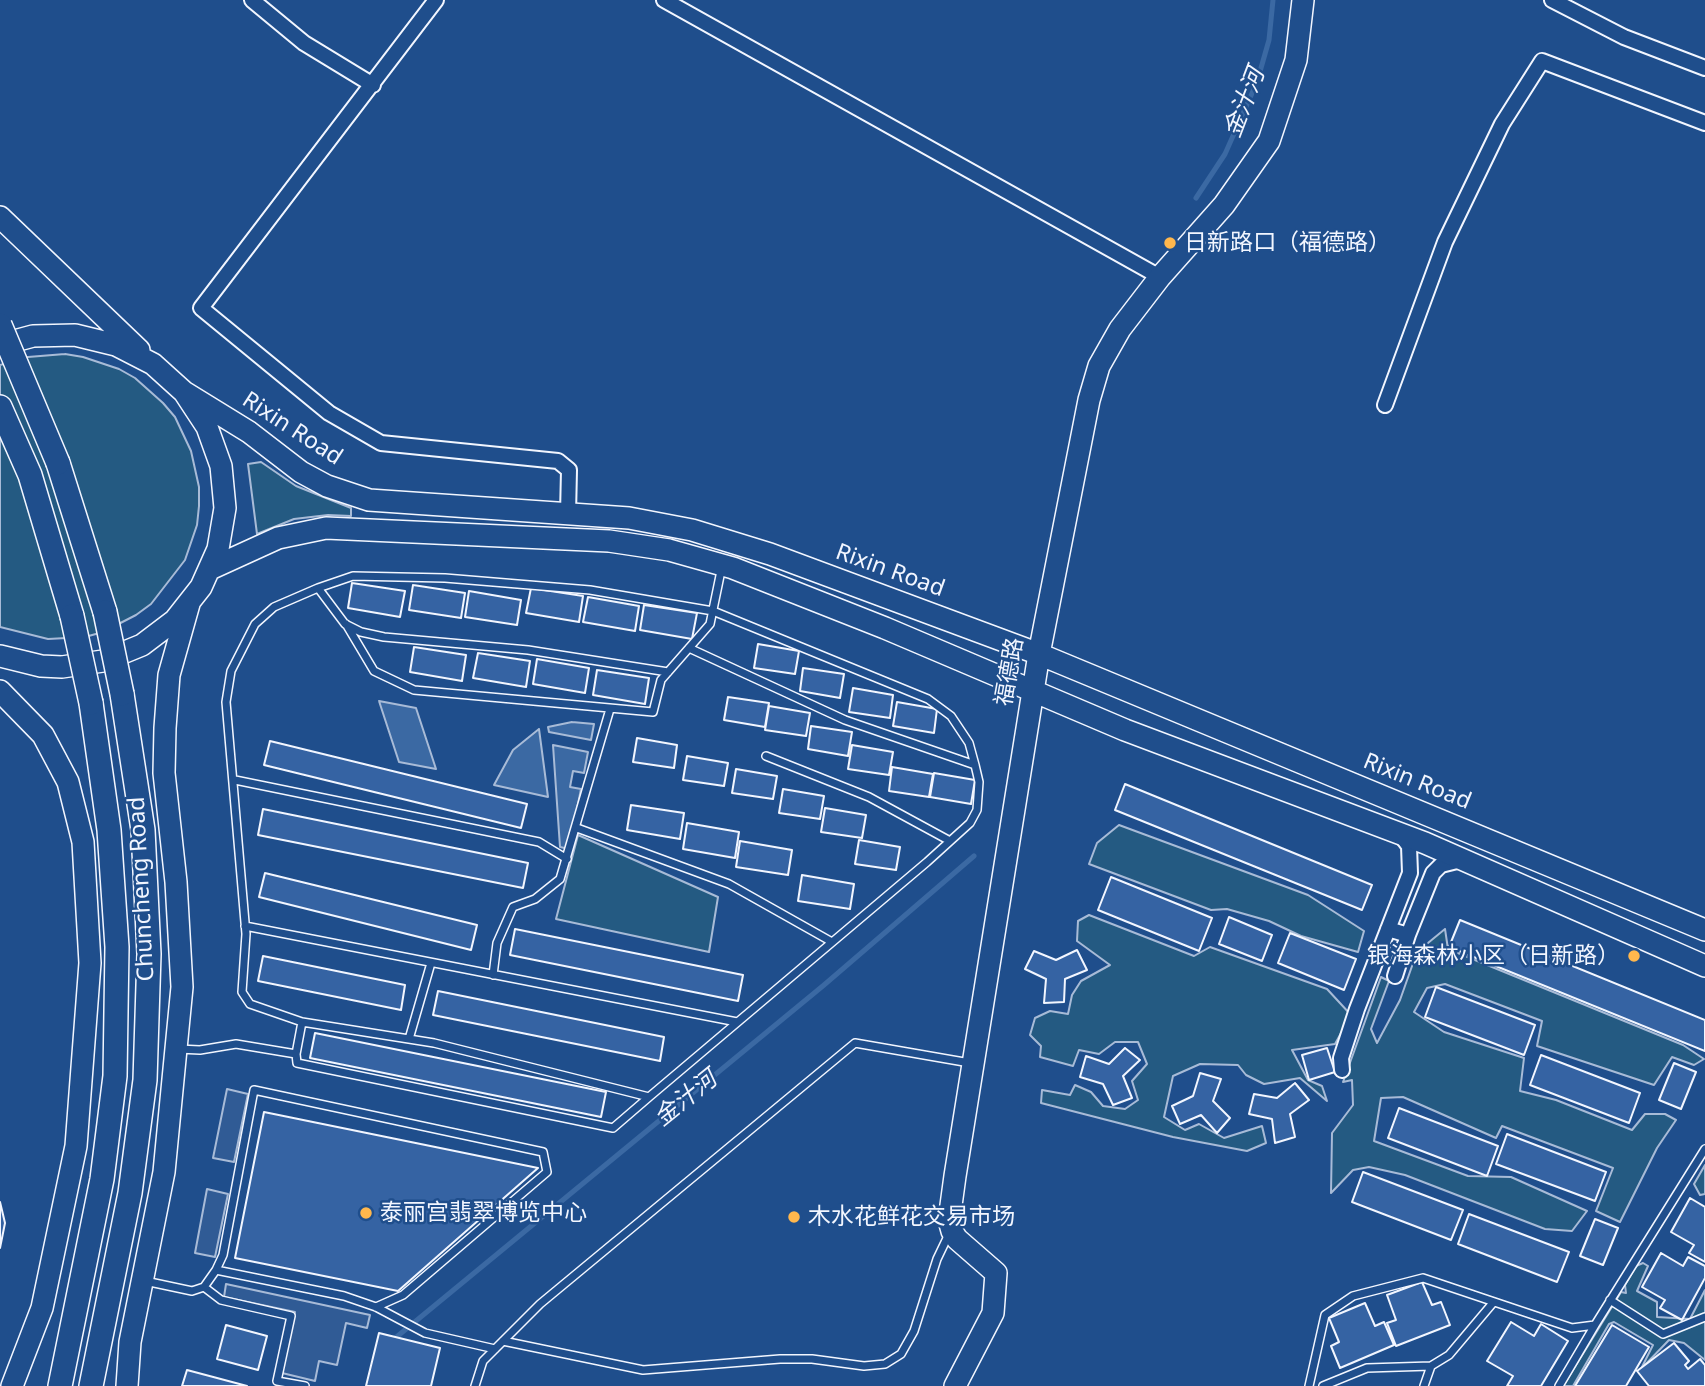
<!DOCTYPE html>
<html>
<head>
<meta charset="utf-8">
<style>
  body { margin:0 }
  canvas { display:block; background:#1f4e8c }
</style>
</head>
<body>
<canvas width="1705" height="1386"></canvas>
<script>
const g = document.querySelector('canvas').getContext('2d');
g.lineJoin = 'round';
function paint(path, color) {
  g.fillStyle = color;
  g.fill(path, 'evenodd');
}
function toPath(rows) {
  const path = new Path2D();
  for (const r of rows) {
    path.moveTo(r[0], r[1]);
    for (let i = 2; i < r.length; i += 2) path.lineTo(r[i], r[i + 1]);
  }
  return path;
}
function trace(path, color, width, dash) {
  g.strokeStyle = color;
  g.lineWidth = width;
  g.lineCap = dash ? 'butt' : 'round';
  g.setLineDash(dash || []);
  g.stroke(path);
}
function label(font, color, halo, rows, align = 'center') {
  g.font = font + ' "Noto Sans","Noto Sans SC",sans-serif';
  g.lineWidth = 5;
  g.setLineDash([]);
  g.textBaseline = 'middle';
  g.strokeStyle = halo;
  g.fillStyle = color;
  for (const [text, x, y, turn = 0] of rows) {
    g.save();
    g.translate(x, y);
    g.rotate((+turn || 0) * Math.PI / 180);
    g.textAlign = isNaN(turn) ? turn : align;
    if (halo) g.strokeText(text, 0, 0);
    g.fillText(text, 0, 0);
    g.restore();
  }
}
const green = toPath([
  [65,354,83,357,119,369,135,378,163,403,175,417,191,451,199,487,199,506,197,525,185,560,151,604,136,615,103,632,85,637,48,639,0,627,0,365,28,357,65,354],
  [261,462,296,486,351,508,351,516,328,515,294,519,257,534,248,464,261,462],
  [1119,825,1308,895,1364,931,1358,952,1301,936,1269,921,1227,909,1211,910,1089,864,1097,843,1119,825],
  [578,835,718,897,709,952,556,919,578,835],
  [1089,915,1194,956,1210,947,1327,989,1351,1015,1335,1044,1292,1050,1308,1080,1322,1086,1327,1101,1300,1078,1264,1084,1246,1075,1238,1065,1200,1064,1173,1076,1164,1117,1185,1130,1199,1124,1224,1138,1262,1126,1266,1143,1247,1151,1173,1137,1041,1103,1042,1090,1070,1095,1075,1085,1091,1092,1103,1106,1125,1109,1138,1100,1132,1081,1147,1064,1138,1042,1115,1042,1099,1054,1079,1050,1073,1066,1040,1057,1041,1046,1030,1035,1035,1018,1050,1011,1068,1014,1072,995,1081,981,1110,965,1077,941,1078,921,1089,915],
  [1445,929,1448,949,1683,1045,1704,1059,1694,1065,1672,1057,1654,1085,1537,1046,1542,1021,1445,984,1427,988,1414,1012,1444,1032,1524,1058,1520,1091,1556,1100,1632,1130,1645,1114,1665,1114,1676,1120,1657,1148,1620,1222,1596,1211,1613,1168,1502,1126,1496,1138,1403,1097,1381,1098,1374,1141,1468,1176,1511,1177,1587,1211,1572,1231,1545,1229,1405,1175,1369,1167,1353,1170,1331,1193,1332,1133,1353,1105,1352,1080,1343,1082,1381,977,1389,981,1371,1029,1377,1043,1400,1000,1417,952,1445,929],
  [1705,1165,1705,1194,1700,1195,1694,1184,1705,1165],
  [1643,1263,1648,1266,1637,1291,1657,1302,1657,1317,1690,1319,1705,1290,1705,1360,1684,1343,1669,1340,1641,1369,1653,1345,1614,1322,1609,1324,1573,1386,1559,1386,1565,1383,1621,1292,1626,1293,1625,1285,1636,1266,1643,1263]
]);
const parking = toPath([
  [227,1089,248,1094,234,1162,213,1158,227,1089],
  [207,1189,228,1194,215,1257,195,1253,207,1189],
  [226,1284,370,1315,367,1328,346,1323,337,1365,319,1361,315,1381,282,1373,295,1312,224,1297,226,1284]
]);
const water = toPath([
  [379,701,416,708,436,769,399,762,379,701],
  [572,722,594,724,591,740,549,732,548,727,572,722],
  [539,729,548,797,494,785,513,750,539,729],
  [553,745,588,752,584,773,573,771,570,787,581,789,569,849,560,847,553,745]
]);
const stream = toPath([
  [1196,198,1225,154,1257,82,1269,40,1273,0],
  [394,1339,824,985,974,856]
]);
const building = toPath([
  [352,583,405,591,400,617,348,608,352,583],
  [413,585,465,593,461,618,409,610,413,585],
  [531,588,583,596,579,622,526,613,531,588],
  [469,591,521,600,517,625,465,617,469,591],
  [588,597,639,606,635,631,583,622,588,597],
  [644,605,697,613,692,639,640,630,644,605],
  [758,644,799,651,795,674,754,668,758,644],
  [414,647,466,655,462,681,410,672,414,647],
  [478,653,530,661,526,687,473,678,478,653],
  [537,659,589,668,585,693,533,684,537,659],
  [803,668,844,674,840,698,800,691,803,668],
  [597,670,649,678,645,704,593,695,597,670],
  [853,688,893,695,890,718,849,712,853,688],
  [728,697,769,703,765,727,724,720,728,697],
  [897,702,937,709,934,733,893,726,897,702],
  [769,706,810,713,806,736,765,730,769,706],
  [811,726,852,732,848,756,808,749,811,726],
  [637,738,677,745,674,768,633,762,637,738],
  [270,741,527,804,521,828,264,765,270,741],
  [852,745,893,752,889,775,848,769,852,745],
  [687,756,728,763,724,786,683,780,687,756],
  [892,767,933,774,929,797,889,791,892,767],
  [736,769,777,776,773,799,732,793,736,769],
  [934,773,975,780,971,804,930,797,934,773],
  [1125,784,1372,885,1362,910,1115,810,1125,784],
  [783,789,824,796,820,819,779,813,783,789],
  [631,805,684,813,680,839,627,830,631,805],
  [825,808,866,815,862,838,821,832,825,808],
  [263,809,528,863,523,888,258,835,263,809],
  [687,823,739,832,735,858,683,849,687,823],
  [859,840,900,847,896,870,855,864,859,840],
  [740,841,792,850,788,875,736,867,740,841],
  [265,873,477,925,471,950,259,897,265,873],
  [802,875,854,884,850,909,798,901,802,875],
  [1111,877,1212,918,1199,951,1098,910,1111,877],
  [1229,917,1272,935,1262,961,1219,944,1229,917],
  [1460,920,1705,1020,1705,1051,1449,947,1460,920],
  [515,929,743,975,738,1001,510,955,515,929],
  [1290,933,1356,959,1344,990,1278,963,1290,933],
  [1077,950,1087,970,1065,979,1064,1002,1044,1003,1046,979,1025,969,1034,951,1056,960,1077,950],
  [263,956,405,985,401,1010,258,981,263,956],
  [1436,987,1535,1025,1524,1055,1425,1017,1436,987],
  [438,991,664,1037,660,1061,433,1015,438,991],
  [315,1033,606,1092,601,1117,310,1058,315,1033],
  [1125,1048,1140,1060,1123,1076,1132,1098,1113,1105,1103,1084,1080,1077,1086,1056,1109,1064,1125,1048],
  [1327,1048,1335,1072,1309,1080,1302,1055,1327,1048],
  [1541,1055,1640,1093,1629,1123,1530,1085,1541,1055],
  [1674,1063,1696,1072,1681,1109,1659,1100,1674,1063],
  [1200,1073,1221,1079,1213,1101,1230,1118,1217,1133,1201,1115,1180,1124,1172,1106,1193,1096,1200,1073],
  [1295,1083,1309,1100,1290,1114,1295,1137,1275,1143,1272,1119,1249,1114,1254,1094,1277,1098,1295,1083],
  [1399,1108,1498,1146,1487,1176,1388,1138,1399,1108],
  [264,1112,538,1168,398,1291,235,1258,264,1112],
  [1507,1134,1606,1172,1595,1201,1496,1164,1507,1134],
  [1363,1172,1463,1210,1451,1240,1352,1202,1363,1172],
  [1690,1198,1705,1207,1705,1262,1689,1253,1694,1245,1671,1232,1690,1198],
  [0,1202,5,1223,0,1248,0,1202],
  [1469,1214,1569,1252,1557,1282,1458,1244,1469,1214],
  [1595,1219,1618,1228,1603,1265,1580,1256,1595,1219],
  [1661,1253,1683,1266,1688,1257,1705,1266,1705,1278,1682,1320,1660,1308,1665,1300,1642,1287,1661,1253],
  [1422,1282,1432,1305,1441,1302,1450,1325,1396,1346,1387,1323,1396,1320,1387,1295,1422,1282],
  [1365,1303,1375,1326,1384,1322,1394,1345,1340,1368,1331,1346,1339,1342,1329,1318,1365,1303],
  [1511,1322,1534,1336,1541,1324,1568,1341,1541,1386,1507,1386,1513,1376,1487,1361,1511,1322],
  [226,1325,267,1336,258,1370,217,1359,226,1325],
  [1612,1325,1649,1347,1626,1386,1575,1386,1612,1325],
  [379,1333,440,1348,431,1386,366,1386,379,1333],
  [1674,1343,1689,1361,1685,1365,1688,1369,1700,1359,1705,1365,1705,1386,1649,1386,1637,1371,1674,1343],
  [187,1370,247,1386,182,1386,187,1370]
]);
const lane = toPath([
  [346,624,374,671,414,690,653,712,661,680,710,624,722,566],
  [689,648,845,720,975,765],
  [766,756,869,797,950,841],
  [235,780,539,842,567,859],
  [577,828,729,884,832,942],
  [245,926,737,1022],
  [493,975,497,943,513,907,535,899,560,879,610,709],
  [302,1022,250,1004,242,992,246,934,226,702,231,671,255,624,274,607,318,588,345,624,361,632,384,637,528,650,668,672],
  [409,1039,431,963],
  [178,1049,200,1050,236,1044,296,1054,302,1022,434,1043,649,1097,927,862,970,823,977,810,979,782,975,765,969,743,951,716,928,699,713,611,590,590,445,578,353,576,318,588],
  [296,1054,297,1063,613,1128,649,1097],
  [216,1270,223,1255,254,1090,543,1152,547,1172,403,1295,376,1307],
  [145,1281,192,1291,204,1287,216,1270,344,1296,376,1307,425,1333,495,1349],
  [204,1287,221,1300,291,1316,277,1381,305,1386],
  [1610,1300,1663,1334,1705,1317],
  [503,1341,643,1370,780,1359,812,1359,864,1366,885,1364,901,1354,914,1331,937,1259,949,1234],
  [475,1386,483,1361,540,1304,855,1043,970,1063],
  [1309,1386,1325,1315,1353,1296,1423,1278,1572,1328,1595,1325,1705,1149],
  [1323,1386,1367,1368,1431,1366,1449,1355,1492,1304],
  [1424,1386,1431,1366],
  [1559,1386,1595,1325]
]);
const street = toPath([
  [252,0,304,43,373,85],
  [436,0,201,308,329,413,381,443,558,461,569,470,568,514],
  [664,0,1160,277],
  [1552,0,1624,37,1705,68],
  [1385,405,1445,242,1502,124,1542,61,1705,123],
  [1388,929,1408,935,1433,873,1441,865,1461,860],
  [1395,976,1408,935],
  [1342,1070,1341,1058,1357,1009,1410,873,1409,846,1400,834]
]);
const secondary = toPath([
  [0,217,139,350],
  [0,345,33,336,75,335,116,345,153,364,184,392,207,427,221,466,225,508,218,549,201,587,175,620,142,645,103,661,62,667,41,666,0,656],
  [184,392,249,432,301,472,327,486,369,500,629,518,692,530,770,554,1039,654,1705,930],
  [210,569,278,538,326,528,609,541,669,550,733,568,885,628,1125,730,1425,843,1705,966],
  [0,691,43,735,68,782,83,842,90,963,76,1146,42,1308,12,1386],
  [127,1386,130,1342,164,1172,182,987,176,882,164,773,165,728,169,675,189,604],
  [955,1386,993,1313,996,1273,957,1239,952,1231,949,1220,955,1176,1039,654,1089,400,1099,366,1120,329,1160,277,1224,205,1269,141,1296,60,1303,0]
]);
const primary = toPath([
  [0,407,30,475,72,616],
  [58,463,105,612],
  [60,1386,102,1179,115,1076,117,947,109,830,91,703],
  [91,1386,130,1193,145,1080,149,954,143,830,122,694]
]);
const primaryBridge = toPath([
  [0,325,58,463],
  [105,612,122,694],
  [72,616,91,703]
]);
const markers = [
  [1170,243,7,"#ffb74d"],
  [1634,956,7,"#ffb74d"],
  [366,1213,7,"#ffb74d"],
  [794,1217,7,"#ffb74d"]
];
const poiNames = [
  ["日新路口（福德路）",1184,243],
  ["银海森林小区（日新路）",1620,956,"right"],
  ["泰丽宫翡翠博览中心",380,1213],
  ["木水花鲜花交易市场",808,1217]
];
const streetNames = [
  ["Rixin Road",292,429,33],
  ["Rixin Road",890,571,20],
  ["福德路",1010,672,-80],
  ["Rixin Road",1417,782,22],
  ["Chuncheng Road",142,889,-93]
];
const waterNames = [
  ["金汁河",1245,103,-69],
  ["金汁河",686,1099,-39]
];
paint(green, '#245a82');
trace(green, '#a8bbd7', 2);
paint(parking, '#305b95');
trace(parking, '#a8bbd7', 2);
paint(water, '#3b69a3');
trace(water, '#a8bbd7', 2);
trace(stream, '#3b69a3', 5);
paint(building, '#3563a3');
trace(building, '#f2f6ff', 2);
trace(lane, '#f2f6ff', 10);
trace(street, '#f2f6ff', 18);
trace(secondary, '#f2f6ff', 24);
trace(primary, '#f2f6ff', 26);
trace(lane, '#1f4e8c', 7);
trace(street, '#1f4e8c', 14);
trace(secondary, '#1f4e8c', 21);
trace(primary, '#1f4e8c', 23);
trace(primaryBridge, '#f2f6ff', 26, []);
trace(primaryBridge, '#1f4e8c', 23);
for (const [x, y, r, color] of markers) {
  const dot = new Path2D();
  dot.arc(x, y, r, 0, 2 * Math.PI);
  g.fillStyle = color;
  g.fill(dot);
  trace(dot, '#1f4e8c', 2.5);
}
label('23px', '#f2f6ff', '#1f4e8c', poiNames, 'left');
label('23px', '#f2f6ff', '#1f4e8c', streetNames);
label('italic 24px', '#f2f6ff', '#1f4e8c', waterNames);
</script>
</body>
</html>
